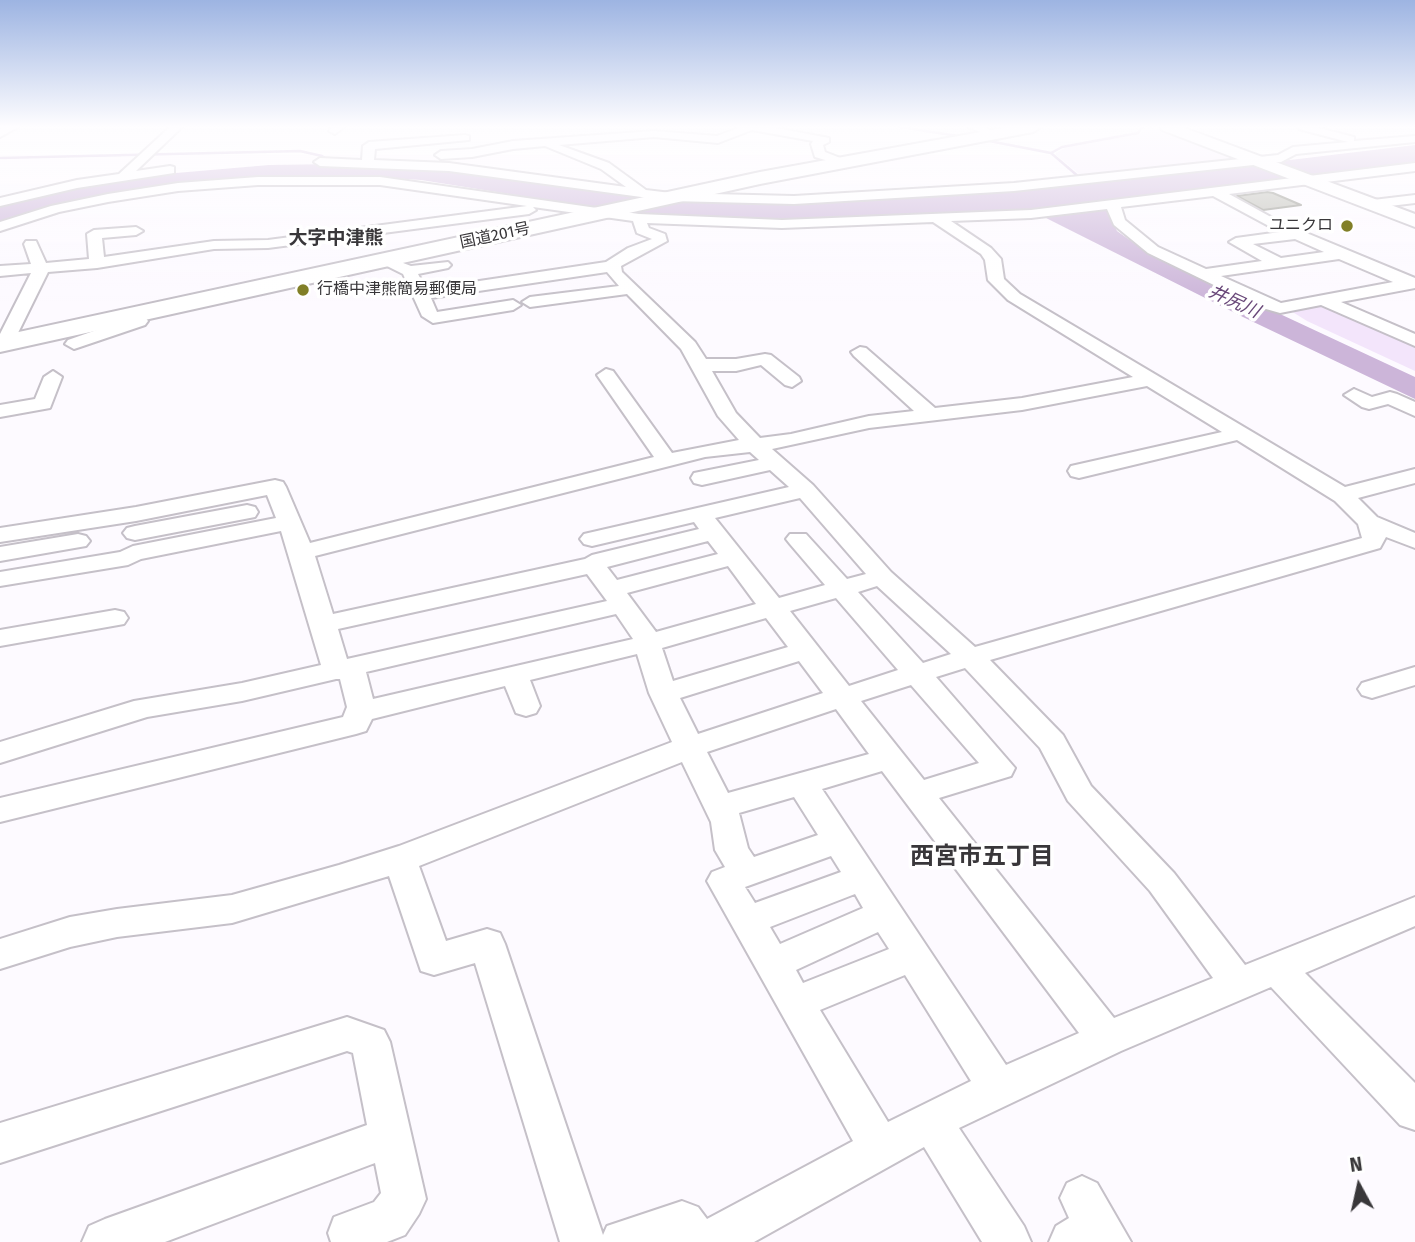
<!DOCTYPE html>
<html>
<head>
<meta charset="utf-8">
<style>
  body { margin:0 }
  #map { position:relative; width:1415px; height:1242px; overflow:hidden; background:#fdfaff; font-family:"Fira Sans",sans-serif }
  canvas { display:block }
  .north { position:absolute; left:1324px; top:1151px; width:70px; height:70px; -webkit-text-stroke:5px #fff; paint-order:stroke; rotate:352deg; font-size:19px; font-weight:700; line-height:28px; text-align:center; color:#39373a }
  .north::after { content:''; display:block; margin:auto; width:24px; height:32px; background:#39373a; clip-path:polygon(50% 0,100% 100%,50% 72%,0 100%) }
</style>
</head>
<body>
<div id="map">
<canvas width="1415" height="1242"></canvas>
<div class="north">N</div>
</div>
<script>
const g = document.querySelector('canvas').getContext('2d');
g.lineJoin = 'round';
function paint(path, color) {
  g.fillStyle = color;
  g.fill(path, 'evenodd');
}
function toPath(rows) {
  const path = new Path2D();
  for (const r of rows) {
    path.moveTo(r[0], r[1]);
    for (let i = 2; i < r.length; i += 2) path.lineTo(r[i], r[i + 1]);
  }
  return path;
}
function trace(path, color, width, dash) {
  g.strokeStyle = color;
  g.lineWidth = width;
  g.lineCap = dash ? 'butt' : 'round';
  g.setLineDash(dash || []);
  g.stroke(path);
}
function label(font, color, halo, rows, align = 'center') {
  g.font = font + ' "Fira Sans","Noto Sans JP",sans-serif';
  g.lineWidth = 7;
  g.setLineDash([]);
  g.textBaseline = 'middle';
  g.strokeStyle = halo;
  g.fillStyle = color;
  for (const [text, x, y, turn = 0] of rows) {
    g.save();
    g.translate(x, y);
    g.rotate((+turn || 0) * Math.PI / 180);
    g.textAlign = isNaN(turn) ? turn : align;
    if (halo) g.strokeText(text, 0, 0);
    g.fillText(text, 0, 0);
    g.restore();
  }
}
const built = toPath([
  [1148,127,1173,133,1242,159,1085,179,1055,154,1064,148,1140,134]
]);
const green = toPath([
  [1321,305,1415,345,1415,371,1307,321,1291,311]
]);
const water = toPath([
  [1415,145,1415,164,1188,190,1114,201,1107,210,1117,231,1145,251,1415,377,1415,399,1243,317,1044,217,1019,211,786,221,716,219,629,213,421,180,362,176,294,176,190,182,138,188,83,198,0,221,0,206,78,187,141,176,269,165,334,164,438,168,679,201,803,204,965,195,1131,179]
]);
const stream = toPath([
  [900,127,958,136],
  [984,140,1051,153,1079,177],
  [1051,153,1062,147,1138,133,1142,127],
  [0,158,300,151,322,156,327,160,326,164]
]);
const building = toPath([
  [1267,192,1273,193,1301,205,1263,210,1237,196,1267,192]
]);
const minor = toPath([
  [4,127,18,127,0,137,0,129,4,127],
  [170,127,182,127,136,171,170,166,174,167,174,173,77,188,0,206,0,198,77,180,119,174,170,127],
  [332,127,344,127,335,134,329,131,332,127],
  [741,127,771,127,829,138,829,142,823,145,825,152,848,161,842,165,815,157,811,144,813,141,752,130,718,143,654,137,559,145,609,163,646,190,671,193,794,196,1014,183,1278,155,1293,147,1348,142,1299,129,1298,127,1315,127,1354,137,1354,141,1415,136,1415,142,1296,154,1281,162,1014,191,794,204,671,201,449,171,320,166,314,162,320,158,362,160,363,146,369,142,465,135,469,136,469,140,375,149,374,160,449,163,626,187,601,169,545,146,513,149,472,157,441,159,435,155,441,151,472,149,513,141,654,131,717,136,741,127],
  [968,127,984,127,996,133,990,136,968,127],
  [1415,163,1415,171,1229,194,1280,222,1415,278,1415,288,1341,302,1415,334,1415,346,1321,305,1280,313,1259,307,1148,253,1114,225,1107,209,1031,218,951,221,991,248,1001,259,1004,279,1020,294,1345,487,1415,469,1415,483,1358,498,1377,517,1415,533,1415,548,1386,537,1380,548,990,660,1063,735,1091,786,1174,873,1245,965,1415,897,1415,926,1305,973,1415,1083,1415,1130,1400,1125,1271,987,1121,1051,959,1128,1024,1226,1031,1242,982,1242,924,1147,754,1242,560,1242,475,963,434,975,421,971,389,876,232,923,117,937,70,947,0,969,0,939,70,917,117,909,232,895,339,865,399,846,672,742,649,693,637,654,530,680,540,706,536,713,526,716,516,713,505,686,372,719,366,731,356,734,0,822,0,798,343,717,347,707,340,679,336,679,242,701,147,717,0,763,0,742,134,701,242,683,321,665,281,531,141,559,128,565,0,586,0,572,120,552,133,546,276,518,267,495,136,521,0,542,0,528,136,507,275,480,283,482,286,487,310,543,654,457,597,375,606,369,613,371,672,453,739,440,718,416,681,349,627,294,530,307,522,302,530,297,619,286,607,272,431,298,437,312,513,300,521,305,513,310,433,323,422,316,403,274,377,261,385,256,411,266,448,262,451,265,448,268,418,274,426,289,606,262,628,248,652,239,637,233,633,221,533,207,536,210,529,214,268,248,214,249,97,268,48,272,15,339,6,344,0,343,0,334,31,273,0,276,0,266,31,264,24,244,26,241,36,241,46,263,89,259,87,234,94,230,136,227,143,231,136,235,102,238,104,257,214,241,268,240,527,206,380,185,258,185,178,191,108,202,59,212,0,231,0,222,51,206,108,194,178,183,258,177,380,177,639,214,782,220,1031,210,1415,163],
  [1213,196,1280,232,1236,238,1229,242,1262,261,1206,269,1158,247,1125,220,1121,207,1213,196],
  [933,222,981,254,985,260,988,280,1008,300,1133,377,1022,398,935,408,866,348,860,347,851,352,854,356,914,411,869,416,791,434,760,438,736,413,712,371,736,371,761,365,785,385,792,387,801,381,799,377,771,355,765,354,736,359,706,359,695,342,622,272,621,266,667,241,665,234,649,228,647,223,782,228,933,222],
  [1295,239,1324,252,1281,258,1253,244,1295,239],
  [1339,259,1393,282,1281,303,1221,276,1339,259],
  [1147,386,1222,432,1071,466,1068,471,1071,476,1079,478,1237,440,1335,501,1358,524,1362,538,975,647,891,572,813,485,772,449,869,428,1022,410,1147,386],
  [750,452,759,460,694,473,691,478,694,483,702,485,770,470,789,487,584,534,580,539,584,544,592,546,694,522,699,529,592,555,585,559,333,614,315,556,705,457,750,452],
  [800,498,866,574,847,579,806,534,790,534,786,539,790,544,825,585,779,598,715,518,800,498],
  [708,541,718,554,617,580,607,567,708,541],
  [728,566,756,604,656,632,627,593,728,566],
  [587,574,607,601,347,659,338,629,587,574],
  [877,586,951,654,923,663,858,592,877,586],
  [836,598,898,670,849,686,790,611,836,598],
  [616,614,633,639,373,699,366,672,616,614],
  [766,618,788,647,673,681,662,648,766,618],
  [799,661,823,693,698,734,680,698,799,661],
  [965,668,1040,748,1068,801,1150,891,1213,978,1114,1018,939,798,1011,776,1015,768,936,677,965,668],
  [911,685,979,763,924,780,861,701,911,685],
  [836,709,869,754,728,793,707,752,836,709],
  [682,762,711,822,715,850,725,867,712,872,707,881,853,1141,707,1219,698,1207,682,1201,607,1226,603,1235,505,944,500,933,487,929,446,941,419,866,682,762],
  [882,771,1079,1033,1006,1065,822,789,882,771],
  [794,797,818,835,754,857,748,848,739,813,794,797],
  [831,856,841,872,755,903,745,887,831,856],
  [855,894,863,908,780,944,770,927,855,894],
  [878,932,889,949,803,983,796,970,878,932],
  [905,975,971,1081,888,1122,820,1010,905,975],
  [1415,195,1415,203,1373,208,1366,204,1373,200,1415,195],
  [134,310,140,311,145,317,148,321,145,325,74,349,65,344,68,340,128,319,126,315,134,310],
  [53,371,62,377,50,408,0,417,0,405,35,399,44,377,53,371],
  [1354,389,1372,397,1390,392,1397,394,1415,402,1415,416,1388,404,1369,409,1362,407,1344,395,1354,389],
  [247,505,255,507,258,512,255,517,135,540,127,538,123,533,127,528,135,526,247,505],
  [78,534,86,536,90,541,86,546,0,561,0,547,78,534],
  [115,610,124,612,128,618,124,624,0,646,0,630,115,610],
  [1415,667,1415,685,1372,698,1362,695,1358,689,1362,683,1415,667],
  [347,1017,384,1030,390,1042,426,1199,419,1214,405,1235,387,1242,331,1242,328,1233,334,1217,374,1202,381,1193,375,1163,165,1242,82,1242,89,1226,105,1219,367,1125,353,1053,347,1051,0,1163,0,1123,347,1017],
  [1082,1176,1097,1183,1131,1242,1049,1242,1056,1226,1069,1218,1060,1198,1067,1183,1082,1176]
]);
const highway = toPath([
  [1008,127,1041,127,1033,132,760,184,0,352,0,336,760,172,1008,127],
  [1160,127,1182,127,1415,214,1415,227,1162,130,1160,127]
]);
const markers = [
  [1347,226,7,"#817f27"],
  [303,290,7,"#817f27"]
];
const farPoinames = [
  ["ユニクロ",1333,226],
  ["行橋中津熊簡易郵便局",317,290,"left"]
];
const farStreetnames = [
  ["国道201号",495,236,-12]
];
const farWaternames = [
  ["井尻川",1234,302,25]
];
const farQuarternames = [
  ["大字中津熊",336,239]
];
const nearNeighbourhoodnames = [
  ["西宮市五丁目",982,857]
];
paint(built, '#f7edfc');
paint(green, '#f3e5fb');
paint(water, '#ccb5d9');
trace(stream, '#ccb5d9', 2.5);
paint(building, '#bbbbb3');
trace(building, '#919189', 2);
trace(minor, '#c5c0c8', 4);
trace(highway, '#c5c0c8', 4);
paint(minor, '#fff');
paint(highway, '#fff');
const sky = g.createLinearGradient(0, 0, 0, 301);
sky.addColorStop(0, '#9db4e2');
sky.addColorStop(0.42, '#fefdff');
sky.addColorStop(1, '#fefdff00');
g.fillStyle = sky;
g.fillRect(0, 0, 1415, 301);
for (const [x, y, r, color] of markers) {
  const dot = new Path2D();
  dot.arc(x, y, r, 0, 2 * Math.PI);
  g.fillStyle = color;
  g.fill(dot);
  trace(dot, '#fff', 2.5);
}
label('16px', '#39373a', '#fff', farPoinames, 'right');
label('16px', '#39373a', '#fff', farStreetnames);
label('italic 18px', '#694879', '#fff', farWaternames);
label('bold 19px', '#39373a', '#fff', farQuarternames);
label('bold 24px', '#39373a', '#fff', nearNeighbourhoodnames);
</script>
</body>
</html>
